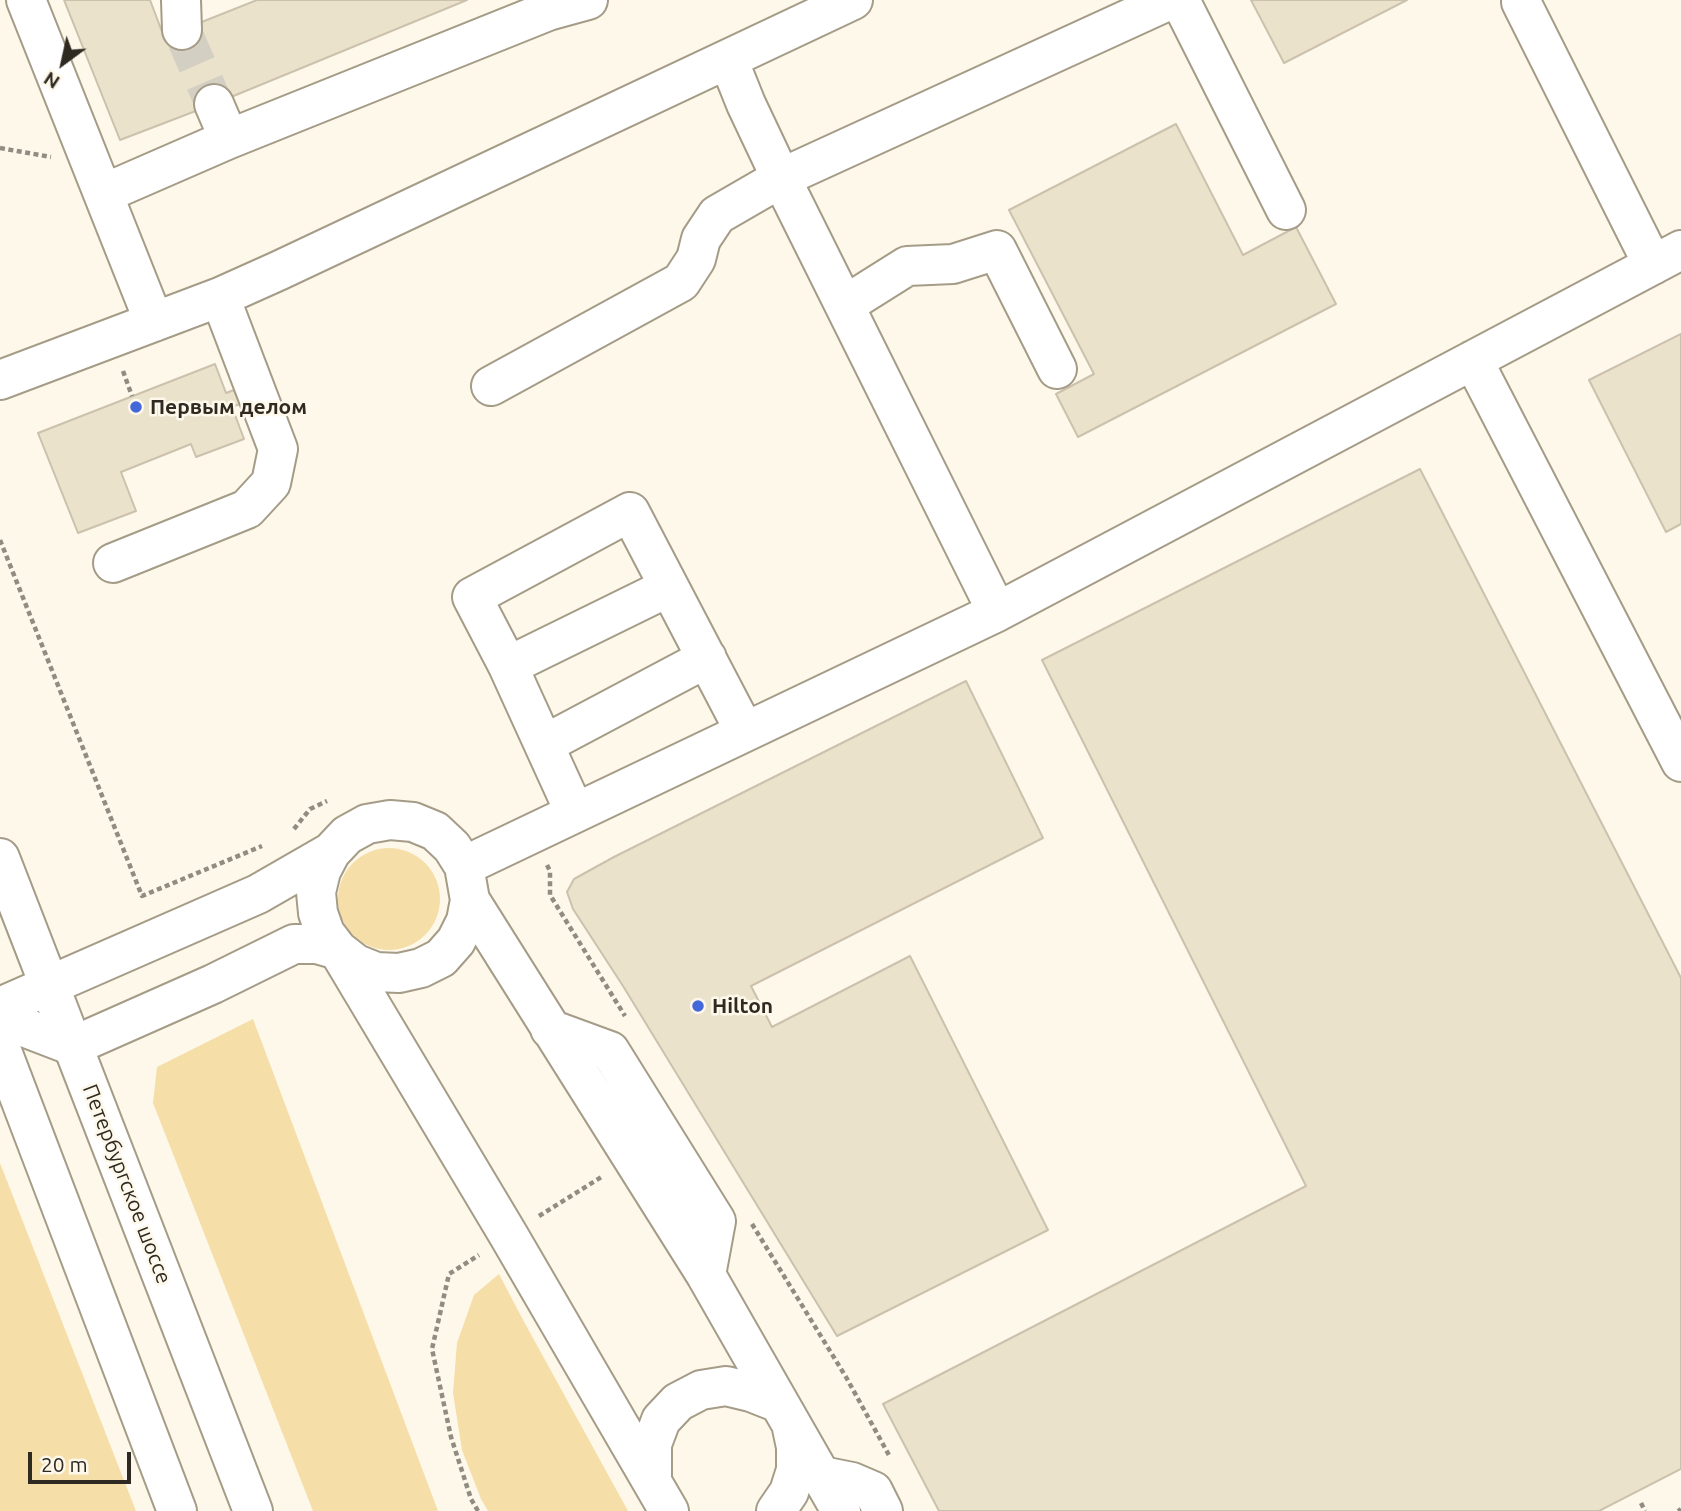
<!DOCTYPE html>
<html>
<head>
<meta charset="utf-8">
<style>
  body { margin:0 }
  #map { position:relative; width:1681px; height:1511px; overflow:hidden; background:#fef8eb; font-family:Ubuntu,sans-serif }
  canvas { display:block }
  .north { position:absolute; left:28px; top:28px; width:70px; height:70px; -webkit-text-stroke:5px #fef8eb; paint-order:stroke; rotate:213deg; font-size:19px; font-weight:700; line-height:28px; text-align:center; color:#2e2a22 }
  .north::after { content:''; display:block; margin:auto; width:24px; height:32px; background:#2e2a22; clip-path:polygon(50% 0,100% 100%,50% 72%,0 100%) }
  .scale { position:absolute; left:28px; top:1452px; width:103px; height:32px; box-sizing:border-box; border:4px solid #2e2a22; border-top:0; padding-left:9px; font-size:21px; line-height:24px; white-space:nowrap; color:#2e2a22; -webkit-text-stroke:5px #fef8eb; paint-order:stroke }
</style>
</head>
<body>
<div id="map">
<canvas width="1681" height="1511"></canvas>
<div class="north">N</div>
<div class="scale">20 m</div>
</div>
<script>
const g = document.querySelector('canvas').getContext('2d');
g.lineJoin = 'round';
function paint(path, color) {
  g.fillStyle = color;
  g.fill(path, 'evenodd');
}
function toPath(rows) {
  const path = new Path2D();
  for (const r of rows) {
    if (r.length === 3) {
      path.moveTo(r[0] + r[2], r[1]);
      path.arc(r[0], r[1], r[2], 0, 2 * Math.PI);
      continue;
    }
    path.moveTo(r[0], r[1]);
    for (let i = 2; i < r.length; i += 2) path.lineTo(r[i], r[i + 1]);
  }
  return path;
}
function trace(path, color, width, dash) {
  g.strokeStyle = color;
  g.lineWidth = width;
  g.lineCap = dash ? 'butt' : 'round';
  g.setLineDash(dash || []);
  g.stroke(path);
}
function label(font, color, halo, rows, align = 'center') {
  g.font = font + ' Ubuntu,sans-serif';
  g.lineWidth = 5;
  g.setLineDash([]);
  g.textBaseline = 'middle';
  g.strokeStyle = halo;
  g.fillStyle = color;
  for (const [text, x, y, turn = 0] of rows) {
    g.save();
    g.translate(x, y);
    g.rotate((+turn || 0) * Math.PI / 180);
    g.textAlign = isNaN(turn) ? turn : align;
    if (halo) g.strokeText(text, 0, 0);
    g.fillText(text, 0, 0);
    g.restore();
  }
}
const green = toPath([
  [389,899,51],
  [253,1019,438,1511,313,1511,153,1103,157,1067],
  [0,1163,136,1511,0,1511],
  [499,1274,522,1318,628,1511,488,1511,481,1499,462,1450,453,1393,457,1343,474,1295]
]);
const building = toPath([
  [64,0,150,0,164,37,257,0,467,0,214,104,120,140,64,0],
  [1251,0,1407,0,1284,63,1251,0],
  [1176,124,1243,255,1296,227,1336,304,1078,437,1056,394,1094,374,1009,210,1176,124],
  [1681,334,1681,524,1666,532,1589,380,1681,334],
  [215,364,226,393,234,390,240,404,232,407,244,439,196,457,191,444,121,472,136,511,78,533,38,433,215,364],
  [1420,469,1681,978,1681,1469,1599,1511,939,1511,883,1404,1306,1186,1042,660,1420,469],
  [966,681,1043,838,751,986,772,1027,910,956,1048,1230,837,1336,623,986,573,909,567,892,574,879,614,857,966,681]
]);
const minorTunnel = toPath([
  [182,30,214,104]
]);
const path = toPath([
  [0,148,51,157],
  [123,371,132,396],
  [0,540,142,896,262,846],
  [294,829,310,809,327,801],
  [547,865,550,871,550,895,625,1016],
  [539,1216,603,1176],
  [752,1224,846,1377,890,1457],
  [1641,1503,1645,1511],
  [478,1511,471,1499,451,1437,432,1349,449,1274,479,1255],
  [1678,1511,1681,1509]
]);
const minor = toPath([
  [26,0,154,322],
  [181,0,182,30],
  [1180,0,1286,210],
  [1521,2,1653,265],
  [728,59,746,104,781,178,997,612],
  [214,104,229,139],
  [105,193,229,139,548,11,588,0],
  [845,305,907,266,953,264,997,250,1057,369],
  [1473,360,1681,762],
  [0,380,220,297,278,271,853,0],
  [491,386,681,282,696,259,701,239,717,215,781,178,1170,0],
  [113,563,247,509,271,483,278,449,220,297],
  [508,666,669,587],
  [545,744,707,658],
  [575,813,508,666,472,597,630,512,745,732],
  [464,866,997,612,1681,250],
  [470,900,706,1275,841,1511],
  [0,1007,258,894,331,852],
  [0,1018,73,1046,213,984,294,944,317,944,338,950,356,964,376,972,399,973,421,968,441,958,456,941,466,921,470,900,464,866,452,847,435,831,413,822,390,820,367,824,347,835,331,852,321,871,316,892,318,913,325,933,338,950,509,1236,669,1511],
  [550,1029,610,1051,716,1221,706,1275],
  [822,1476,852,1482,873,1491,883,1511],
  [652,1481,652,1444,661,1420,678,1402,701,1390,726,1386,751,1392,779,1403],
  [776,1511,789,1492,796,1470,796,1447,792,1428]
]);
const major = toPath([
  [0,858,253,1511],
  [0,1046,177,1511]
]);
const markers = [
  [136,407,7,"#4467da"],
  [698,1006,7,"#4467da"]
];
const poiNames = [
  ["Первым делом",150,407],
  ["Hilton",712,1006]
];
const streetNames = [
  ["Петербургское шоссе",127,1184,69]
];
paint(green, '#f5dea8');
paint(building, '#ebe2cc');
trace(building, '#cbc1ac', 2);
trace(minorTunnel, '#d4cfc3', 38, [38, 19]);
trace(minor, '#a59c87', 42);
trace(major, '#a59c87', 42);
trace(path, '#918c81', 4.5, [5, 3.5]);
trace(minor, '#fff', 38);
trace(major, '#fff', 38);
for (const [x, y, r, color] of markers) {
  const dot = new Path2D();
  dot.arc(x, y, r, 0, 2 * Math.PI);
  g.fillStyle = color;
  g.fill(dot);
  trace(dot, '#fef8eb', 2.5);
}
label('bold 21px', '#2e2a22', '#fef8eb', poiNames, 'left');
label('21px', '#2e2a22', '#fef8eb', streetNames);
</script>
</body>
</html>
